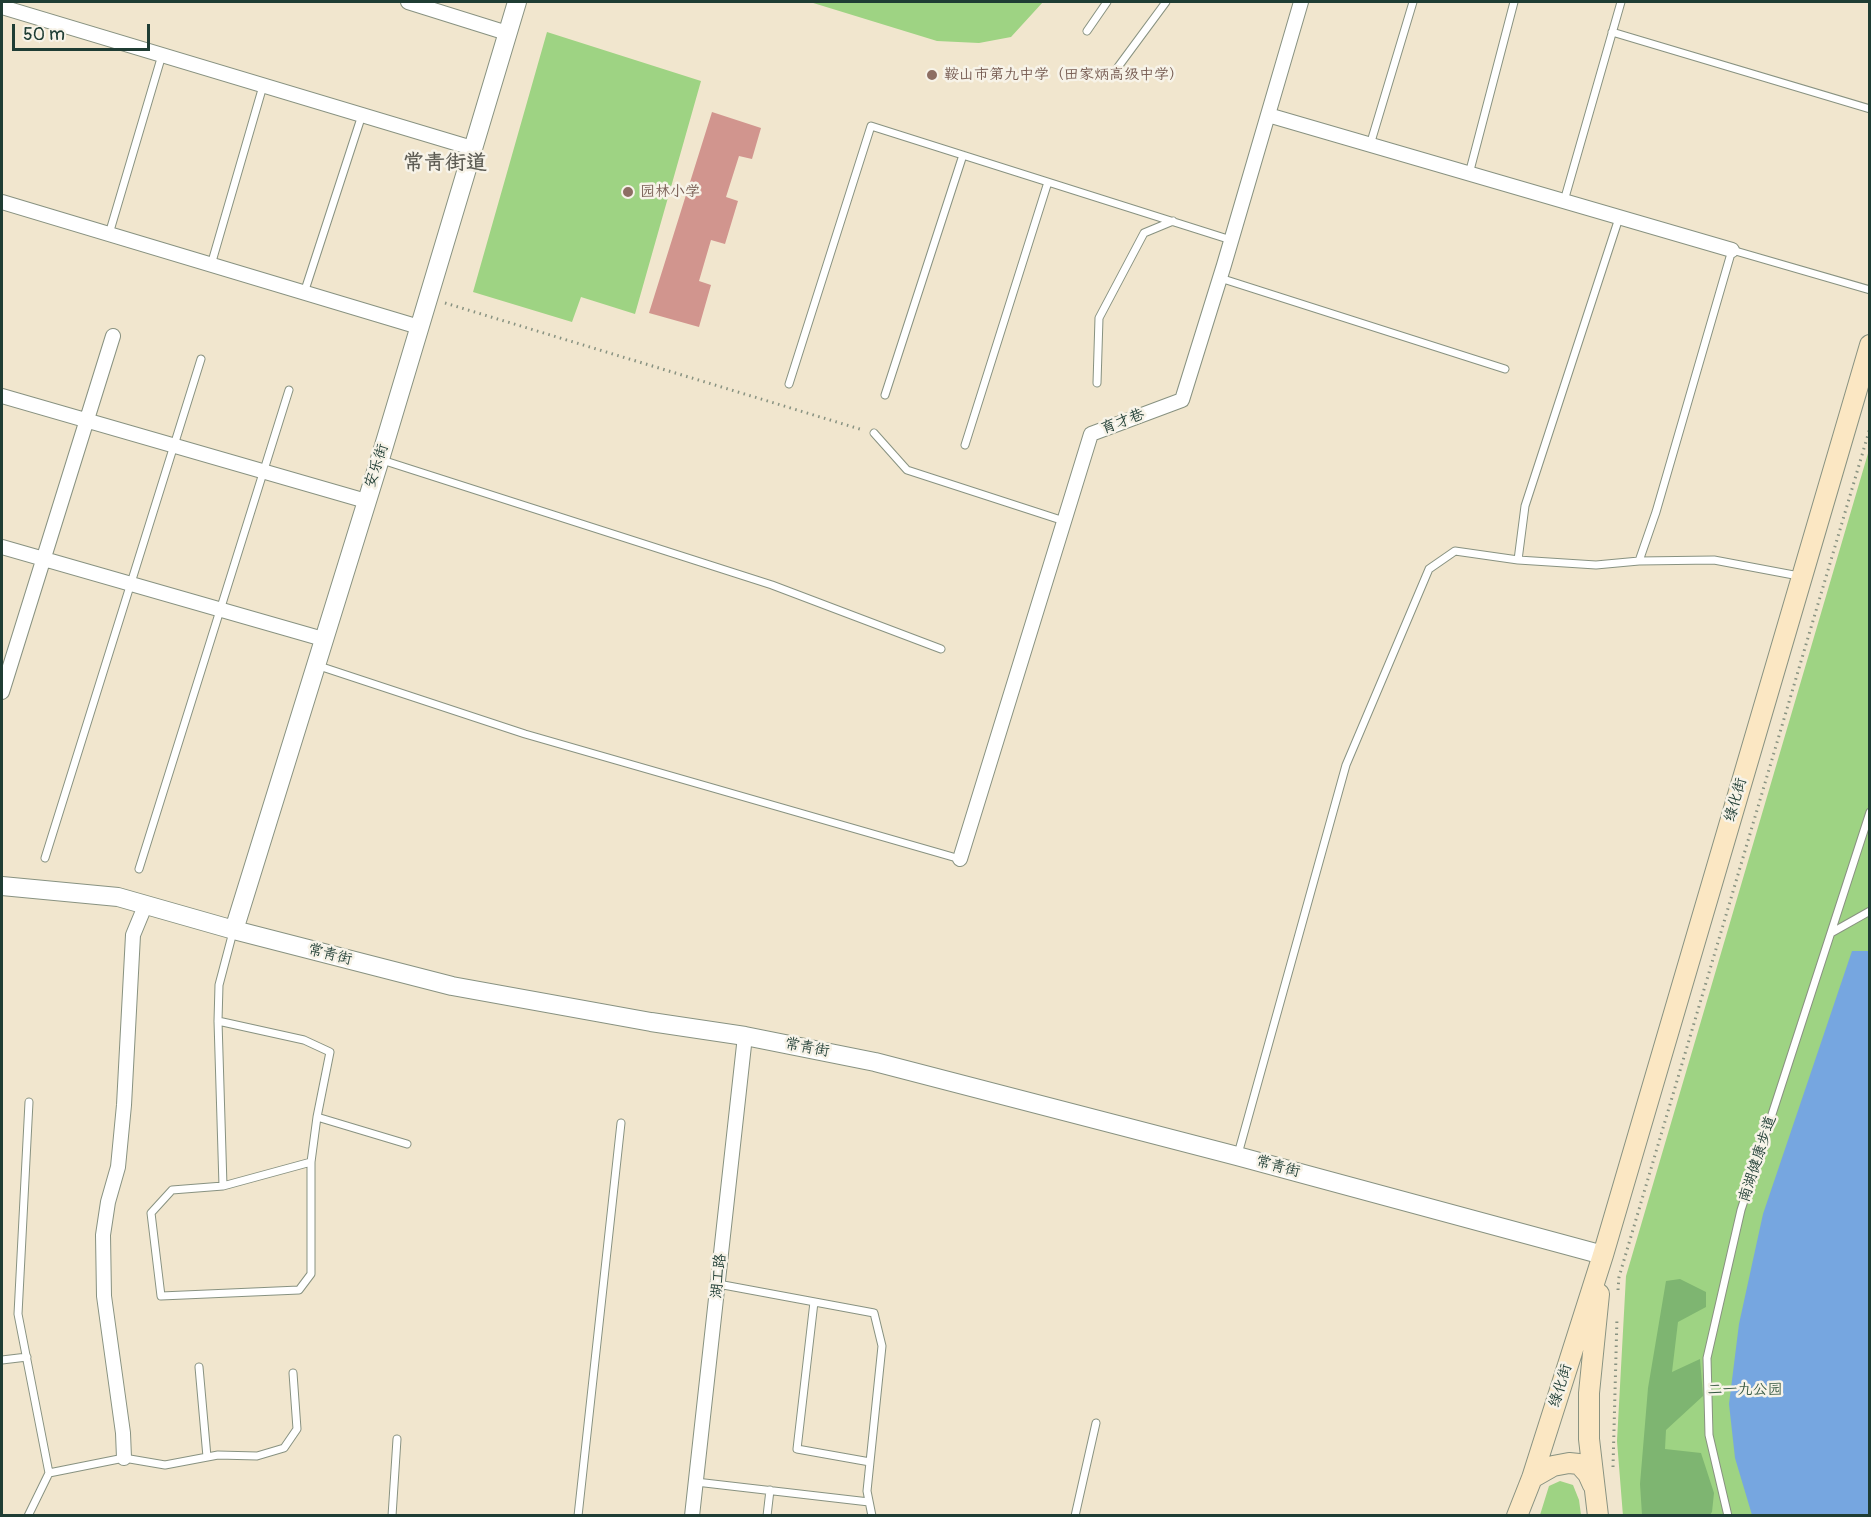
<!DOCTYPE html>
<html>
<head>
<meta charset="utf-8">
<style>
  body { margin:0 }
  #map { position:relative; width:1871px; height:1517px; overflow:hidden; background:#f1e6ce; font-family:Pangolin,sans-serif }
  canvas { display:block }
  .frame { position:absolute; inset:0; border:3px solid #1f3d34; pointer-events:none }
  .scale { position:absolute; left:12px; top:24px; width:138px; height:27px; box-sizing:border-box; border:3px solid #1f3d34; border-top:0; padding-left:8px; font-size:18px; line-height:21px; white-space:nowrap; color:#1f3d34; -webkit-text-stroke:4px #f7f3e8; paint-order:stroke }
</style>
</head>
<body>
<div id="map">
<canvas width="1871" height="1517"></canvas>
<div class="frame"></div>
<div class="scale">50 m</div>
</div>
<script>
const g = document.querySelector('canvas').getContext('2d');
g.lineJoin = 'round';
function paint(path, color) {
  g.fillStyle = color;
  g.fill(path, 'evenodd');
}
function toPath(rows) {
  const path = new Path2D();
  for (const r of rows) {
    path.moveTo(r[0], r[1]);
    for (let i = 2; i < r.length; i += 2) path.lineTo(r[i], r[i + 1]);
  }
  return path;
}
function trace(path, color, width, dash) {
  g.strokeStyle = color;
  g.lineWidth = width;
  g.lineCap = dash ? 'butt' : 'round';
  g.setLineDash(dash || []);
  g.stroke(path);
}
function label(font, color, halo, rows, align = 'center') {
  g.font = font + ' Pangolin,"LXGW WenKai TC",sans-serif';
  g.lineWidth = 5;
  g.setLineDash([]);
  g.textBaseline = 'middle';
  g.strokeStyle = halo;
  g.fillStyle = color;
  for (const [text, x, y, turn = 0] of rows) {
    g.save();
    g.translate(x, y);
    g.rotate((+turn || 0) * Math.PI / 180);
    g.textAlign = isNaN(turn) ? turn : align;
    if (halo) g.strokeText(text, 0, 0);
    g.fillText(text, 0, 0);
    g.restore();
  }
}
const green = toPath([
  [810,2,1043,2,1011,37,979,43,937,41],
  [547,32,701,81,635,314,581,297,572,322,473,292],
  [1869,450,1869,1515,1623,1516,1617,1441,1626,1276],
  [1560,1481,1573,1485,1579,1500,1581,1515,1540,1515,1549,1486]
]);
const forest = toPath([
  [1680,1279,1706,1292,1706,1307,1678,1322,1672,1372,1700,1359,1703,1396,1666,1430,1665,1449,1701,1453,1714,1493,1712,1512,1709,1516,1642,1515,1640,1484,1648,1388,1666,1281]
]);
const water = toPath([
  [1852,951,1870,951,1869,1515,1752,1515,1735,1458,1729,1404,1739,1324,1763,1214]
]);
const building = toPath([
  [712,112,761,128,752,159,739,156,726,197,738,201,725,244,711,240,699,281,711,285,699,327,649,313]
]);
const path = toPath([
  [445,303,863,430],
  [1618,1290,1619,1277,1870,428],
  [1613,1467,1617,1317]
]);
const service = toPath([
  [1087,31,1107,2],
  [1612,32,1870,109],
  [1118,67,1166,2],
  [1370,145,1413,2],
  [1469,174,1514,2],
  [1564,201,1621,2],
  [109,234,162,55],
  [211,265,263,86],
  [1220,278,1505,369],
  [304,293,362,115],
  [1097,383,1099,318,1144,233,1173,221],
  [789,384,871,126,1231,240],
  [885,395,963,155],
  [874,433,907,470,1064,521],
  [965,445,1048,182],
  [382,460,772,585,941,649],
  [1518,560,1525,506,1619,218],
  [1639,561,1714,560,1799,576],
  [316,665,525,734,960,859],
  [45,858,201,359],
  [139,869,289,390],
  [1831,933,1870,911],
  [218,1021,304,1040,330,1052,317,1117,311,1162,311,1274,299,1290,161,1296,151,1213,172,1190,223,1186,311,1162],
  [29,1102,18,1314,49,1473],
  [317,1117,407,1144],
  [1238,1154,1346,765,1429,569,1455,551,1518,560,1596,565,1639,561,1656,512,1732,250,1870,290],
  [223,1186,218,1021,219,985,233,932],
  [718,1284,874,1313,882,1346,867,1491,872,1516],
  [814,1302,797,1449,870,1462],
  [2,1360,27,1357],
  [199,1367,207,1457],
  [696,1482,869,1502],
  [28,1516,49,1473,124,1458,165,1465,218,1455,257,1456,284,1448,297,1429,293,1373],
  [392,1516,397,1439],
  [578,1516,621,1123],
  [767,1516,770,1490],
  [1075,1516,1096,1423],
  [1728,1516,1709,1435,1707,1358,1741,1210,1870,812]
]);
const minor = toPath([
  [408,2,507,33],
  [2,7,472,148],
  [1268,115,1732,250],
  [2,202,419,327],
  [2,396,366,501],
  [2,547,323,639],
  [2,692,113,336],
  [960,859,1091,434,1182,400,1224,265,1301,2],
  [124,1458,123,1433,104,1296,103,1235,108,1202,118,1167,124,1105,133,935,145,906],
  [692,1516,745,1036]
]);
const tertiary = toPath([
  [2,886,118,897,234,930,452,986,651,1022,745,1036,875,1062,1237,1156,1603,1255],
  [234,930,380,459,517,2]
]);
const secondary = toPath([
  [1532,1478,1553,1466,1569,1463,1579,1464,1588,1474,1593,1485],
  [1517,1516,1532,1478,1603,1255,1870,345],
  [1598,1516,1589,1439,1589,1393,1599,1294]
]);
const markers = [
  [932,75,6,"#8d6e63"],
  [628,192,6,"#8d6e63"]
];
const educationNames = [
  ["鞍山市第九中学（田家炳高级中学）",944,75],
  ["园林小学",640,192]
];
const streetNames = [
  ["育才巷",1123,422,-21],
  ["安乐街",377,466,-72],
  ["绿化街",1736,800,-74],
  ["常青街",330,955,14],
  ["常青街",807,1048,11],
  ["南湖健康步道",1758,1159,-72],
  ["常青街",1278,1167,15],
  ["湖工路",719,1276,-84],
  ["绿化街",1561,1386,-73]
];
const parkNames = [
  ["二一九公园",1745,1390]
];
const districtNames = [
  ["常青街道",445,164]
];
paint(green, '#9ed383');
paint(forest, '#7eb571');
paint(water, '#76a6e0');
paint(building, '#d1958e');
trace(service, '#889281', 9);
trace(minor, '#889281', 16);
trace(tertiary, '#889281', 20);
trace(secondary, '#889281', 22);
trace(path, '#889281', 3, [1.5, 4.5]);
trace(service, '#fff', 7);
trace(minor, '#fff', 14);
trace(tertiary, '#fff', 18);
trace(secondary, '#fbe7c3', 20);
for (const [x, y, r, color] of markers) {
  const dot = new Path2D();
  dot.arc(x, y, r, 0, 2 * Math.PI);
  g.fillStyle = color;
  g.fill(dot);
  trace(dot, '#f7f3e8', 2);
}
label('15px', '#785e54', '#f7f3e8', educationNames, 'left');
label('15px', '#1f3d34', '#f7f3e8', streetNames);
label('15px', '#385b44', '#f7f3e8', parkNames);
label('bold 21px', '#5d5c54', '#f7f3e8', districtNames);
</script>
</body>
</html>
